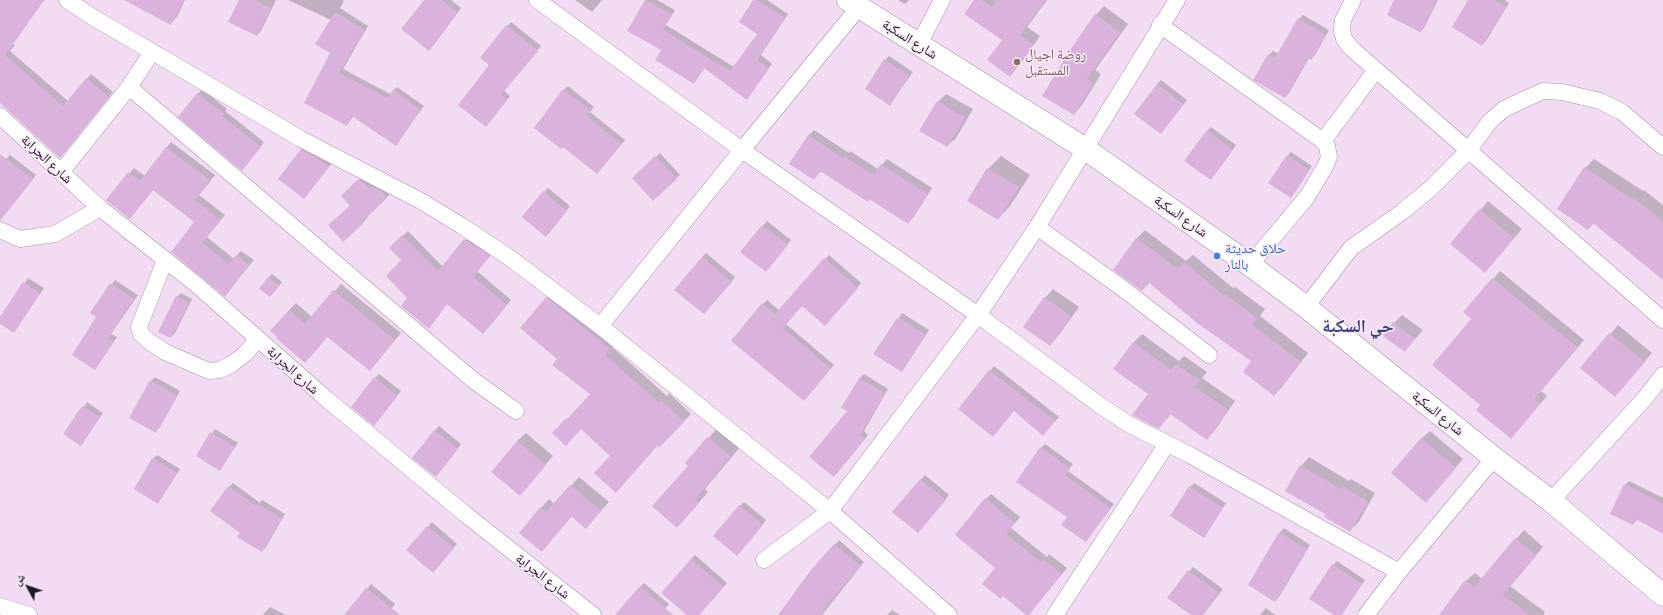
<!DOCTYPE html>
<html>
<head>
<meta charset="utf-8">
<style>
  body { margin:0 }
  #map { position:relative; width:1663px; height:615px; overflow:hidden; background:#f1dcf3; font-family:Barlow,"Noto Naskh Arabic",sans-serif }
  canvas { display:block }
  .north { position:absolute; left:8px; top:567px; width:40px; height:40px; -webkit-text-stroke:3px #fcebfd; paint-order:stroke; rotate:310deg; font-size:11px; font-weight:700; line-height:16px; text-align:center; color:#1d161e }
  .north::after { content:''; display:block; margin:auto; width:14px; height:18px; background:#1d161e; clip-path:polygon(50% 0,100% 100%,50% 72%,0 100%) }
</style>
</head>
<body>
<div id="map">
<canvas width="1663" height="615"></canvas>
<div class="north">ش</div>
</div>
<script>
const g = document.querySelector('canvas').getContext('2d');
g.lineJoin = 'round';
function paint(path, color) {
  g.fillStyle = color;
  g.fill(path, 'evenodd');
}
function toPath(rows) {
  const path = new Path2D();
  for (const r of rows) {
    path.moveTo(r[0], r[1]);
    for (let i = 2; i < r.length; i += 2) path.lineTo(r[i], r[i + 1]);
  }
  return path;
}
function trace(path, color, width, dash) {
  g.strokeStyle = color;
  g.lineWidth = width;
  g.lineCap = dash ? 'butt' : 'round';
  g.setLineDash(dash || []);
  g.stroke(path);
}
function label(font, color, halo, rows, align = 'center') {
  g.font = font + ' Barlow,"Noto Naskh Arabic",sans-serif';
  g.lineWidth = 3;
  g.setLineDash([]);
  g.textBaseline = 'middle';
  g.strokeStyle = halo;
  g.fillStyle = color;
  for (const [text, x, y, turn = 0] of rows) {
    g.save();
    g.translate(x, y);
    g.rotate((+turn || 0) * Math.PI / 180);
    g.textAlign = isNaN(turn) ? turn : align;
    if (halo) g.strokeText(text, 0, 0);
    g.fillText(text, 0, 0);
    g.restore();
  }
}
const shadow = toPath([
  [0,0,44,0,13,44,15,45,10,51,68,101,91,74,113,92,65,152,0,88],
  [136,0,185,0,177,17,171,23],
  [240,0,276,0,261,31,257,35],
  [288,0,342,0,344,1,340,8,368,26,343,69,390,94,397,87,424,106,396,144,354,115,347,125,332,53,331,20],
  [425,0,451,0,461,8,433,46],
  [575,0,602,0,592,12],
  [646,0,657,0,675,10,666,25,734,67,758,33,754,0,767,0,788,14,761,55,772,64,750,95,705,68,694,82,662,50,629,31],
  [898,0,909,0,905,4],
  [975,0,1047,0,1027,27,1040,36,1018,67,1010,75,1004,40],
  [1395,0,1438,0,1424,28,1420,32,1388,15],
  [1470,0,1505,0,1509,3,1486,41,1482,45],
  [1104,6,1128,24,1095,70,1101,74,1082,105,1074,114,1096,15],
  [1303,15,1329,30,1315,55,1311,59,1309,58,1289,93,1285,97,1269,55,1273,51,1279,54,1299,19],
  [511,22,541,46,504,91,510,96,489,122,491,65,481,57],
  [889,56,913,72,893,100,885,60],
  [1161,80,1187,100,1164,129,1157,84],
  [568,86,594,107,590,112,625,140,601,169,564,90],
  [202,89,227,109,225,111,264,142,246,165,180,116],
  [946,94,973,109,956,138,947,146,938,102],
  [1211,127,1236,145,1214,175,1207,131],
  [814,130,849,153,850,151,878,169,887,159,932,188,913,218,908,223,870,198,868,200,822,170,814,179,808,136],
  [171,142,215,175,199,195,225,215,207,237,234,259,241,251,254,260,225,295,172,252,195,222,154,189,130,218,108,200,134,168,145,176],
  [305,146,332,163,304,198,301,150],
  [1291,152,1312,166,1295,192,1287,156],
  [660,153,680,175,676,178,633,178],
  [10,155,36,175,7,212,0,214,0,166],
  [1001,156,1030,175,1010,206,998,219,968,201,988,169],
  [1594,159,1643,191,1644,190,1663,205,1663,279,1594,223,1588,229,1585,168],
  [366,173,393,191,367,216,368,217,362,224,343,241,329,225,351,205,349,189],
  [548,188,570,206,550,232,544,192],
  [1488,201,1522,229,1485,272,1452,244],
  [767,221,791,240,770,267,742,252],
  [1145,230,1186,261,1193,255,1233,288,1235,287,1265,309,1260,316,1308,353,1282,387,1274,395,1253,361,1150,282,1142,290,1114,269,1137,238],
  [408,231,443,267,470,235,494,251,477,271,511,300,488,328,448,303,433,322,409,298,403,260,390,248],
  [706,253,735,277,708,309,702,257],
  [829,255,861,283,829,320,802,305,786,324,834,365,807,395,763,304,767,300,780,311],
  [1500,271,1584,340,1541,391,1547,396,1511,438,1481,405,1472,319,1464,312],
  [272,274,282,282,274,292,268,278],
  [28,278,44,288,14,332,0,322,0,319],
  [115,280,138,295,111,334,117,337,95,369,98,317,91,312],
  [341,284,401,333,370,370,328,336,312,355,289,310,296,303,312,317],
  [1053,289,1079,307,1058,336,1050,344,1025,327,1045,298],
  [554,290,616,341,612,347,667,396,669,393,691,414,659,447,658,445,623,484,612,455,581,428,554,433,591,394,558,359,547,298],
  [181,293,192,299,175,333,171,337,177,297],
  [902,313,929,330,902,371,875,354],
  [1402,315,1423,330,1405,351,1394,323],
  [1618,325,1652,353,1615,396,1582,368],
  [1142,334,1179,361,1184,356,1207,372,1202,378,1235,401,1215,430,1207,439,1171,414,1159,428,1149,394,1114,369,1134,342],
  [994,366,1059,417,1043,435,1014,410,960,409],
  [379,374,401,391,378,421,375,378],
  [864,374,888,389,864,431,868,435,838,472,848,411,843,407,860,378],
  [155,377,180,391,160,427,156,431,151,381],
  [87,402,103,413,81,445,65,434],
  [439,426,461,444,440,472,413,457],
  [718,427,741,446,705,489,708,492,687,516,690,465,687,463],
  [215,429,238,443,220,469,197,456],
  [1430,431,1463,459,1426,501,1421,439],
  [526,433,553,456,520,494,517,441],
  [1045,444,1073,464,1068,471,1114,504,1089,537,1068,517,1041,448],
  [157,455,180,469,158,503,153,459],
  [1309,457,1349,481,1351,479,1375,493,1358,523,1349,531,1326,514,1301,466],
  [925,475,949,495,922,528,894,512],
  [579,477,609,502,594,519,572,516,542,551,541,508,549,499,554,504],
  [1629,481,1663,498,1663,533,1638,519,1633,524,1625,485],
  [233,483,260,503,262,500,285,514,266,547,262,551,241,532,229,487],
  [1194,483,1226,503,1204,537,1190,487],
  [991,494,1020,517,1011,528,1047,557,1049,554,1067,568,1028,615,997,568,986,499],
  [744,502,766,520,741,551,740,506],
  [432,522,457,544,437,567,408,550],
  [1284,528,1310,545,1279,597,1275,601,1249,584,1280,532],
  [1524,530,1543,547,1510,586,1545,612,1543,615,1444,615,1466,581,1475,573,1482,579],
  [839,540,864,562,822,615,786,615,812,570],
  [695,555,727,583,699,615,689,615,691,559],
  [1337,561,1365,580,1341,615,1336,615,1333,565],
  [1193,567,1223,589,1203,615,1192,615,1169,598],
  [644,583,669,604,660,615,625,615,640,587],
  [371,584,395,604,387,615,345,615],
  [270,607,286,615,263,615],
  [1266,608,1275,615,1260,615],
  [892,610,900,615,887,615]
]);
const building = toPath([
  [0,0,44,0,5,55,63,106,86,78,109,97,60,158,0,103],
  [124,0,184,0,171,25],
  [239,0,255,0,271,8,257,36,228,22],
  [424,0,442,0,458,12,429,51,401,29],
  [645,0,672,14,663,30,730,71,757,34,739,22,753,0,757,0,785,18,757,60,769,68,747,100,704,68,694,84,655,60,661,50,627,31],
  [974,0,981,0,992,7,997,0,1045,0,1020,35,1033,45,1010,77,987,60,1002,40,964,14],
  [1394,0,1437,0,1421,32,1387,15],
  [1468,0,1494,0,1506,7,1482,46,1452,27],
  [335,12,365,30,339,73,387,98,393,90,421,110,396,146,352,116,347,126,304,103,330,53,315,44],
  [1095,14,1120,32,1087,79,1093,83,1074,115,1042,96,1072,47],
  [1298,18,1326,35,1311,60,1308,58,1285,98,1253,80,1268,54,1275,58],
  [506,25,538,51,501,95,507,100,486,127,458,105,489,65,480,58],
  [884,59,909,76,890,106,865,89],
  [1157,84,1183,104,1161,134,1134,114],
  [563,89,591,111,587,116,621,144,597,174,563,147,561,149,534,128],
  [197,93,224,114,222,116,261,147,242,171,178,117],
  [937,101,965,118,947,147,919,131],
  [1207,130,1233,150,1211,180,1184,161],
  [808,135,843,158,844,156,873,175,881,164,928,194,908,224,869,199,868,202,820,171,814,180,789,164],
  [166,147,211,181,195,200,220,220,202,243,229,264,236,255,249,265,225,297,171,252,194,222,153,190,130,219,106,200,128,172,140,181],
  [301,149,317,158,329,167,304,199,278,179],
  [0,154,33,179,0,221],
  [1287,155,1309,170,1291,198,1268,183],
  [655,156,677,179,653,201,632,178],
  [1584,167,1633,200,1634,198,1663,222,1663,280,1593,223,1588,230,1557,209],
  [987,168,1019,187,998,220,967,201],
  [358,179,363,182,370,189,372,187,380,190,387,198,361,223,362,225,343,242,328,225,350,206,341,196],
  [543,191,567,211,546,237,522,217],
  [1479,209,1514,238,1485,273,1450,244],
  [762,225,788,245,766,272,740,252],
  [402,235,438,271,464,239,490,256,473,277,507,305,483,334,447,304,429,329,401,306,407,298,386,276,401,260,389,248],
  [1136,238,1178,269,1184,262,1224,296,1225,294,1257,318,1252,325,1301,362,1274,396,1243,372,1251,361,1197,323,1148,282,1142,291,1113,270],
  [702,257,732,282,704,314,674,290],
  [824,258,858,288,825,326,802,306,783,328,831,369,804,401,731,341,762,303,775,314],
  [268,277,279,286,270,297,259,289],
  [1492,278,1577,347,1534,399,1540,404,1511,439,1476,410,1480,405,1432,365,1471,319,1463,312],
  [23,282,40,293,14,333,0,324,0,317],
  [110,283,134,299,108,338,114,342,95,370,72,355,96,317,90,313],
  [333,290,395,340,370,371,327,337,305,363,276,338,277,336,270,331,289,310,305,324],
  [176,296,189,303,171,338,158,332],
  [546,297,610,349,605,355,659,403,661,400,684,422,659,448,657,446,616,493,594,473,610,456,581,429,566,446,552,433,566,418,567,420,590,394,552,365,557,359,520,328],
  [1044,297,1071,316,1050,346,1023,327],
  [898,317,926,335,902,372,873,354],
  [1393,322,1415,339,1405,352,1383,336],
  [1609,333,1645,362,1615,397,1580,368],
  [1133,342,1171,370,1175,364,1199,380,1195,387,1228,410,1207,440,1170,414,1159,429,1132,415,1148,394,1113,369],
  [989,370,1055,421,1043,436,1014,411,993,437,958,409],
  [374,377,397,396,374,426,351,407],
  [859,378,885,393,860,435,865,439,834,477,809,457,847,411,841,408],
  [150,380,177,395,156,433,129,418],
  [82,406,100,417,81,446,63,434],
  [434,430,458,449,436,477,412,458],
  [210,432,235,447,220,471,196,456],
  [707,437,731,456,695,500,699,503,677,528,652,506,688,466,685,463],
  [1421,438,1456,468,1426,503,1391,473],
  [517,441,546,465,520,496,491,472],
  [1040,447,1070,468,1065,475,1110,508,1086,542,1061,525,1067,517,1016,482],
  [152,458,177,473,158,504,134,489],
  [1300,465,1341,489,1342,486,1368,502,1350,532,1324,517,1325,514,1285,491],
  [920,479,946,500,918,533,892,512],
  [1624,484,1663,504,1663,534,1636,519,1633,525,1610,514],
  [570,485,601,511,586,529,571,516,542,552,519,533,540,507,546,512],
  [228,486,256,506,257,504,282,518,262,552,237,537,240,533,210,511],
  [1189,486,1223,508,1204,538,1170,516],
  [985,498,1015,523,1006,534,1041,562,1043,559,1062,574,1029,615,1026,615,1003,596,1001,599,982,584,995,568,955,535],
  [739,505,763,525,737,556,713,536],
  [427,526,454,548,433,573,406,550],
  [1279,532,1307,549,1275,602,1248,585],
  [1515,538,1536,556,1503,595,1530,615,1439,615,1465,580,1474,587],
  [834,544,861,566,829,602,821,615,778,615,811,570],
  [691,559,724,587,699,615,687,615,661,593],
  [1332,564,1362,584,1342,615,1334,615,1309,599],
  [1188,570,1219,593,1203,615,1191,615,1167,598],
  [640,586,673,615,615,615],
  [366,588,400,615,344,615]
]);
const minor = toPath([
  [67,0,91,16,301,139,421,201,462,226,510,258,600,326,830,511,949,615],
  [537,0,742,150,859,7],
  [1353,0,1343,20,1342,30,1344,39,1351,48,1663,320],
  [1160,25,1323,141,1327,146,1329,157,1326,165,1307,197,1250,265],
  [919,44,942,0],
  [129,87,473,380,516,411],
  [0,116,100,208,197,285,323,396,465,514,593,615],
  [1323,141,1376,70],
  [61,172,129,87,152,52],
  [1037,227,1122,288,1209,355],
  [0,230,20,239,55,234,100,208],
  [165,260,139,327,141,334,150,342,165,352,209,371,220,370,232,364,245,354,258,339],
  [1306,307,1351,248,1402,212,1431,188,1468,151,1490,121,1504,109,1523,100,1543,91,1562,92,1600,101,1622,112,1663,147],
  [600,326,742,150,978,315,1101,406,1130,425,1190,455,1399,572],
  [1551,501,1645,398,1663,375],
  [764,560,830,511,978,315,1037,227,1177,0],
  [0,606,29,615],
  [1055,615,1167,444],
  [1366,615,1399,572,1494,458]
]);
const secondary = toPath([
  [848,0,1084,148,1250,265,1306,307,1494,458,1551,501,1663,595]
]);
const markers = [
  [1017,62,4,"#8d6e63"],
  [1217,256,4,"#3f7fe0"]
];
const streetNames = [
  ["شارع السكبة",910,39,32],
  ["شارع الجرابة",47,159,43],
  ["شارع السكبة",1181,216,35],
  ["شارع الجرابة",293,370,42],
  ["شارع السكبة",1438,413,39],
  ["شارع الجرابة",543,576,38]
];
const educationNames = [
  ["روضة اجيال",1025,54],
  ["المستقبل",1025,70]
];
const shopNames = [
  ["حلاق حديثة",1225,248],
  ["بالنار",1225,264]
];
const districtNames = [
  ["حي السكبة",1358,326]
];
paint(shadow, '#0003');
paint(building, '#dab3dd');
trace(minor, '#a692a7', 17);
trace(secondary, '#a692a7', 23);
trace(minor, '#fff', 16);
trace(secondary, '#fff', 22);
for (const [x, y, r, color] of markers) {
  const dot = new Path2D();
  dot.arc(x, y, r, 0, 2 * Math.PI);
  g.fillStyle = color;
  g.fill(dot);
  trace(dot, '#fcebfd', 1.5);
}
label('14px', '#1d161e', '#fcebfd', streetNames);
label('14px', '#785e54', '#fcebfd', educationNames, 'left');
label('14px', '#366cbe', '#fcebfd', shopNames, 'left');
label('bold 18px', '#33417c', '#fcebfd', districtNames);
</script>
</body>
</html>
